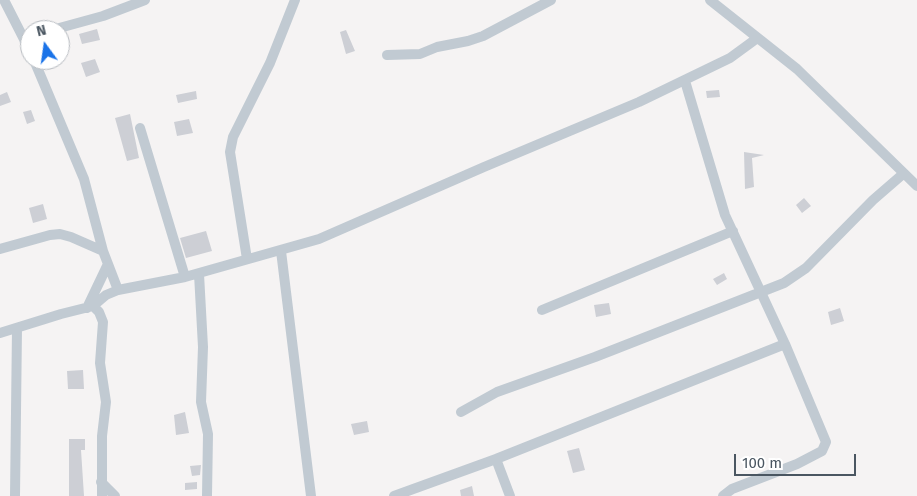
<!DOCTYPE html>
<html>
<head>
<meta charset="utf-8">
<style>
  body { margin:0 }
  #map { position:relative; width:917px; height:496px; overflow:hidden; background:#f5f3f3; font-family:"Fira Sans",sans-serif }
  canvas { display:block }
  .north { position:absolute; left:20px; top:20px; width:50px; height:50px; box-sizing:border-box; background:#fff; border:1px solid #b7bbc0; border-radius:50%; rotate:346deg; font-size:14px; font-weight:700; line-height:20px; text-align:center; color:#4a5661 }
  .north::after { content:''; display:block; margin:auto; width:18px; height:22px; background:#1a73e8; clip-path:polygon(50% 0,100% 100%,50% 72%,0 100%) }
  .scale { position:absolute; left:734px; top:454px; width:122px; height:22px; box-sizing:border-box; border:2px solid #4a5661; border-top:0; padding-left:6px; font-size:15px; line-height:18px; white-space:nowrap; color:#4a5661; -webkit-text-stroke:4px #fff; paint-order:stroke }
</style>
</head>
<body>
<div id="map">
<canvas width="917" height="496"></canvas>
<div class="north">N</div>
<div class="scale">100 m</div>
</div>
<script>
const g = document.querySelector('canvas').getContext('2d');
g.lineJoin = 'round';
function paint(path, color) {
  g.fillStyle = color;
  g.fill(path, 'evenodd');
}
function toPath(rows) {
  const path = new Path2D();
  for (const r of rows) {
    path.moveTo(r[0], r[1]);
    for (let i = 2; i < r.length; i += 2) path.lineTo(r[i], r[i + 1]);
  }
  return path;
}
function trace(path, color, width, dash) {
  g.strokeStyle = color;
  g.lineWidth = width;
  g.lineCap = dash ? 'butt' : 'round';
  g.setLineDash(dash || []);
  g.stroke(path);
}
const building = toPath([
  [97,29,100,40,82,44,79,34],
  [346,30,355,51,346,54,340,32],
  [95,59,100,72,86,77,81,63],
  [719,90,720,97,707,98,706,91],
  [196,91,197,99,178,103,176,95],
  [7,92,11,102,0,106,0,95],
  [31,110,35,121,27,124,23,112],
  [130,114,139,158,127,161,115,118],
  [189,119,193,133,177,136,174,122],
  [744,152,764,155,752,158,754,187,745,189],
  [804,198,811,206,802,213,796,205],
  [43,204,47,219,33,223,29,208],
  [206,231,212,251,186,258,180,238],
  [724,273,727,279,717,285,713,279],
  [609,303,611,314,596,317,594,305],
  [840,308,844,321,831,325,828,312],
  [83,370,84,389,68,389,67,371],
  [185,412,189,433,176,435,174,415],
  [367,421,369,432,354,435,351,424],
  [69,439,85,439,85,450,81,450,84,496,69,496],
  [579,448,585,470,573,473,567,451],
  [201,465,200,475,192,476,190,466],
  [197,482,197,489,185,490,185,483],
  [472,486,474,496,461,496,460,490]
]);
const minor = toPath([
  [4,0,30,51],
  [710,0,797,69,917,186],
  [52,30,103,16,145,0],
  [387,55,420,54,437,47,468,41,483,36,551,0],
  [34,60,84,179,103,251,118,290],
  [685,81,725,215,785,344,826,442,822,451,797,464,732,489,723,496],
  [140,128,185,277],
  [0,249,50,235,60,234,71,237,103,251],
  [281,251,311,496],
  [247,259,230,152,233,137,270,63,295,0],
  [199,274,203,347,201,402,208,434,207,496],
  [93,306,99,312,103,322,100,363,106,402,102,436,102,496],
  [87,308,108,264],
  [542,310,733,231],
  [0,333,61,314,93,306,106,295,118,290,185,277,319,239,484,167,639,102,730,58,756,39],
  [461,412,497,392,595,357,784,283,806,268,873,200,903,174],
  [496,459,510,496],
  [101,482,115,496],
  [15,496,17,328],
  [394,496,496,459,785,344]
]);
paint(building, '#cdcfd5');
trace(minor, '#c1cad2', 10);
</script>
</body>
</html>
